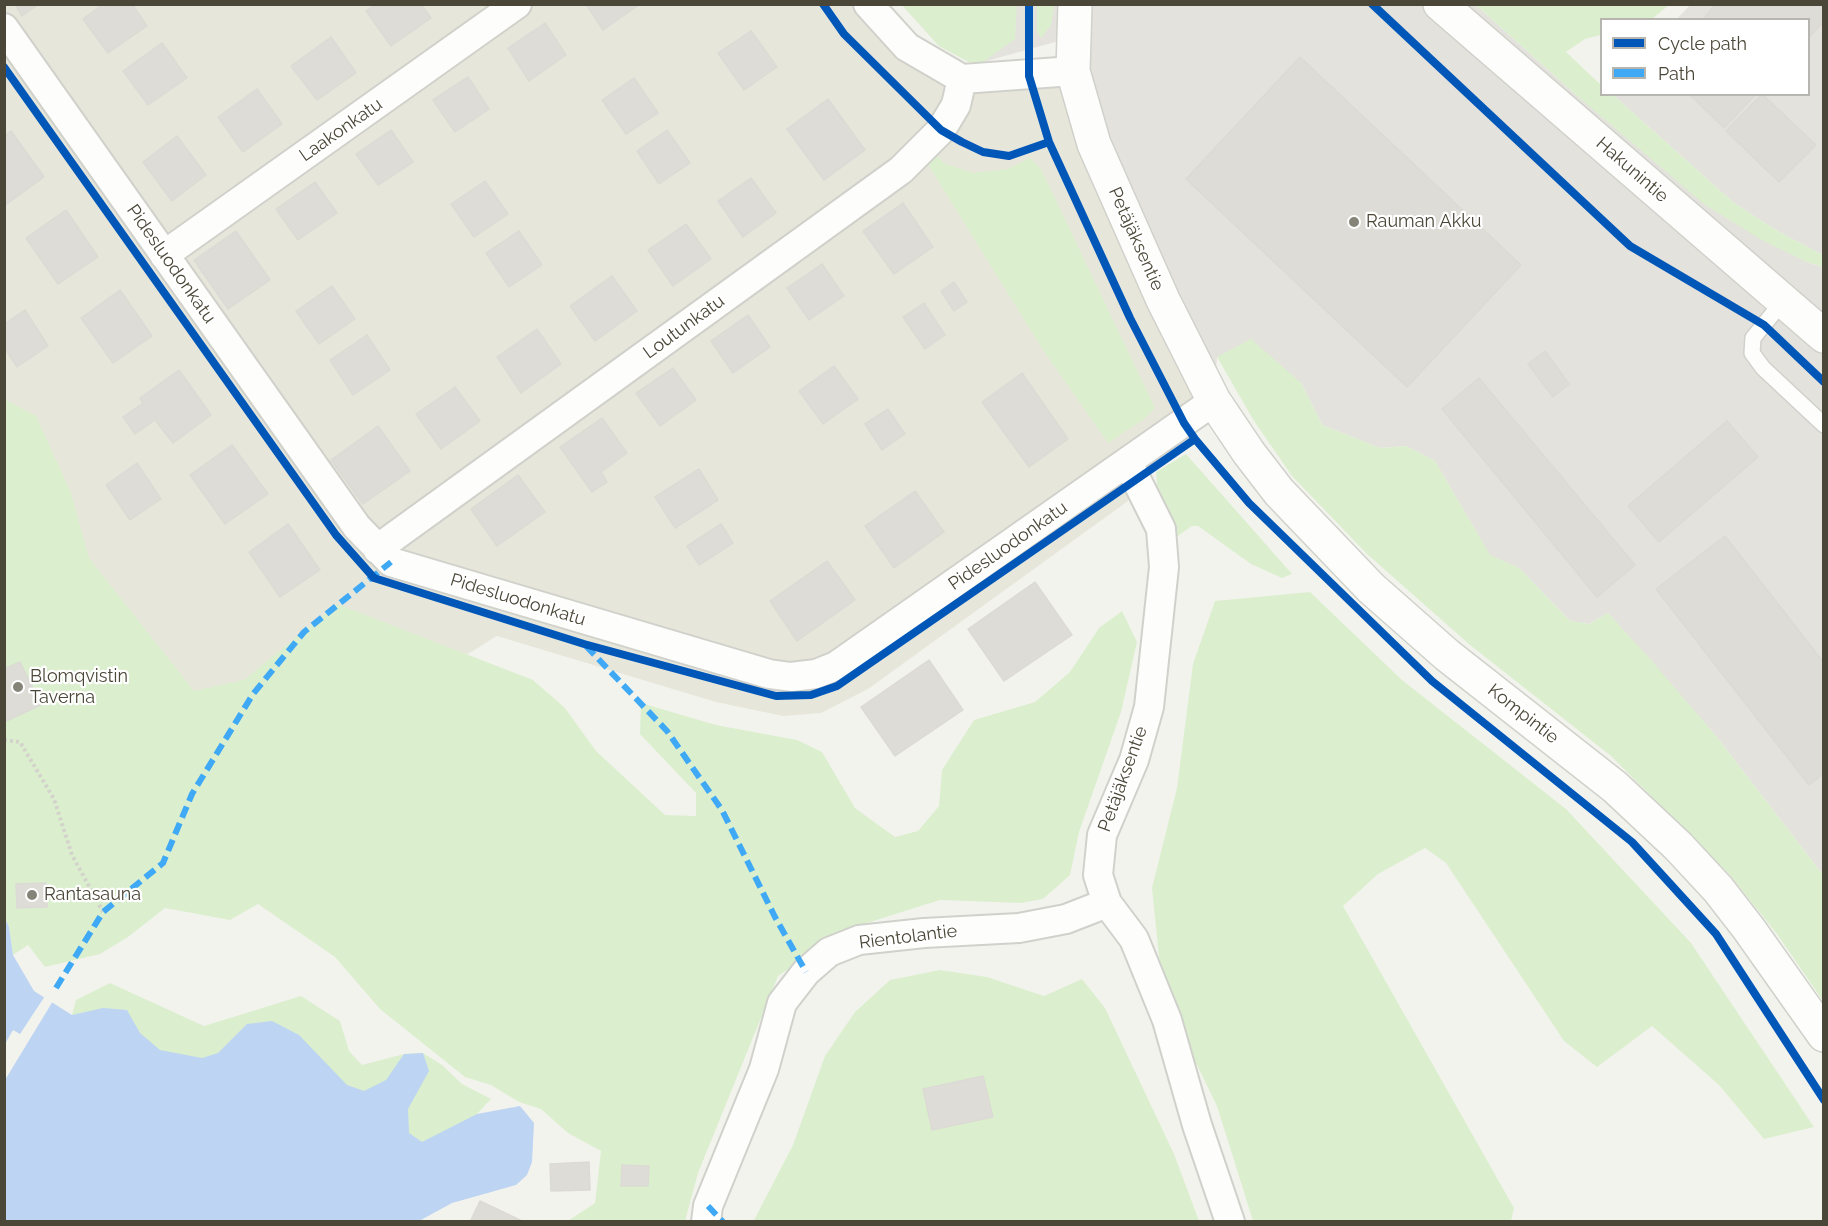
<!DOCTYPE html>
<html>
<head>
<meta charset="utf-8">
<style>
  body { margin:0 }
  #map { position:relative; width:1828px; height:1226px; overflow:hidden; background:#f3f3ee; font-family:Raleway,sans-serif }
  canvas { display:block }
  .frame { position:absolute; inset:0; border:6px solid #4b4738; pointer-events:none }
  .legend { position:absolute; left:1600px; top:18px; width:210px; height:78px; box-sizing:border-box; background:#fff; border:2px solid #b7b5af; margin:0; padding:8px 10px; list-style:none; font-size:18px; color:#4b4738 }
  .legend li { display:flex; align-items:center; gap:12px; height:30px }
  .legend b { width:30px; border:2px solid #b7b5af }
</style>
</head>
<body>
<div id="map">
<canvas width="1828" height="1226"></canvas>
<div class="frame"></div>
<ul class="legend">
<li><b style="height:8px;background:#0057b8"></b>Cycle path</li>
<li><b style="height:8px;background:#3fa9f5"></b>Path</li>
</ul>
</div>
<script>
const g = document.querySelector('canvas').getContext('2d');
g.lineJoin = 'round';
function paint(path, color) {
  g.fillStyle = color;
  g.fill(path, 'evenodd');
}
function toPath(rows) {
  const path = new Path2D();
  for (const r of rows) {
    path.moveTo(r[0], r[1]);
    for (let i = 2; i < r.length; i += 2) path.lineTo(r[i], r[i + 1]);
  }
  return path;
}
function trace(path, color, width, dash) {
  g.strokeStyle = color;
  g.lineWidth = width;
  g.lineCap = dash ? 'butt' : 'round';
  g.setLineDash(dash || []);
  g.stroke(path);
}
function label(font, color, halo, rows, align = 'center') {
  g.font = font + ' Raleway,sans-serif';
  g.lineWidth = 4.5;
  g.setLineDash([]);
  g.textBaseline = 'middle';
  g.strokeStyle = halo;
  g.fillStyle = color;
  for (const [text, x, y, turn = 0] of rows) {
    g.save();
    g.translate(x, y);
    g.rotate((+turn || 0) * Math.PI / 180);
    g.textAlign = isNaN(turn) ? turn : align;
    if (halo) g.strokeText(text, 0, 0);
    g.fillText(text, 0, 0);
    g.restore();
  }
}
const residential = toPath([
  [4,5,868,5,962,79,1073,71,1214,401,1184,423,1128,501,868,689,821,713,783,716,716,702,497,636,236,797,5,459]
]);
const industrial = toPath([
  [902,5,1476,5,1575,94,1807,262,1823,267,1823,875,1716,736,1608,613,1589,624,1570,621,1519,568,1490,556,1435,461,1406,446,1380,448,1322,425,1301,383,1217,357,1214,401,1163,300,1073,37,983,62,969,62,939,46],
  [1690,5,1823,5,1823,255,1779,232,1734,203,1613,95,1808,94,1808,20,1677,19]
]);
const green = toPath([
  [902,5,1017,5,1015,39,983,62,969,62,939,46],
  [1037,5,1054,5,1051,25,1041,38,1037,32],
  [1476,5,1669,5,1652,19,1602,20,1601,35,1585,39,1566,52,1601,85,1602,94,1613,95,1734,203,1779,232,1823,255,1823,267,1807,262,1760,239,1704,204,1575,94],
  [936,155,943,163,973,173,1008,169,1030,158,1041,169,1155,408,1144,419,1108,443,1043,350,926,161],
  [1251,339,1301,383,1322,425,1380,448,1406,446,1435,461,1490,555,1519,568,1570,621,1589,624,1608,613,1651,660,1716,736,1823,875,1823,1001,1777,934,1729,874,1611,756,1470,645,1367,554,1292,476,1254,421,1217,357],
  [4,399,36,416,71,493,89,558,194,691,244,680,337,604,533,680,565,708,596,751,665,815,696,816,696,793,640,734,641,703,716,725,797,740,822,752,855,808,895,837,918,831,939,806,942,770,974,720,1035,702,1070,672,1099,628,1122,611,1137,642,1121,712,1079,832,1070,875,1043,899,1021,903,940,900,851,928,778,976,698,1173,685,1221,568,1221,595,1203,601,1151,568,1133,541,1109,519,1102,491,1085,465,1077,380,1009,335,957,258,904,230,920,165,908,128,937,100,954,45,967,28,945,13,955,9,927,4,916],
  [1186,454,1255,532,1292,574,1282,578,1251,564,1198,526,1192,526,1175,538,1158,496,1156,472],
  [1310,592,1402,680,1566,809,1691,943,1814,1127,1764,1139,1719,1085,1652,1026,1597,1067,1564,1041,1446,863,1425,848,1378,874,1343,906,1514,1208,1511,1221,1253,1221,1217,1106,1163,996,1152,888,1177,788,1193,664,1215,601],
  [940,970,987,977,1044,996,1082,979,1105,1008,1174,1154,1199,1221,753,1222,793,1145,825,1056,855,1012,890,980],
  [110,983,204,1026,301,996,340,1021,349,1051,362,1065,404,1054,423,1053,442,1065,462,1084,491,1099,477,1114,390,1174,72,1015,76,1000]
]);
const water = toPath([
  [4,916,9,927,13,955,34,991,72,1015,103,1008,127,1010,140,1033,160,1050,202,1058,218,1053,247,1024,272,1021,299,1035,347,1085,364,1091,386,1080,404,1054,423,1053,429,1071,408,1109,409,1133,422,1142,477,1114,520,1106,534,1123,532,1162,527,1175,516,1185,452,1203,419,1221,5,1221]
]);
const pier = toPath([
  [45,996,53,1001,5,1080,5,1044,13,1030,20,1034]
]);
const building = toPath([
  [15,4,39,4,22,16,15,4],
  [103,4,132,4,147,26,108,53,83,19,103,4],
  [376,4,421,4,431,18,391,46,366,11,376,4],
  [586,4,640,4,603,30,586,4],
  [1716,4,1824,4,1824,22,1808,38,1808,20,1702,20,1716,4],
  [545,23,566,55,529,81,508,48,545,23],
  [751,31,777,67,744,90,718,53,751,31],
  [331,37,356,73,317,100,291,66,331,37],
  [162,43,187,78,148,105,123,71,162,43],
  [1300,57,1521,265,1407,387,1186,179,1300,57],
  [468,77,489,109,455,132,433,100,468,77],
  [634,78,658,113,626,134,602,100,634,78],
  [257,89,282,124,243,152,218,117,257,89],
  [1689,94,1756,94,1724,128,1689,94],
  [1762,94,1816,145,1779,182,1726,131,1762,94],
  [828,99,865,150,824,180,787,129,828,99],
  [391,130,413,162,378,185,356,154,391,130],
  [667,130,690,163,659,184,637,151,667,130],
  [11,131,44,177,4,206,4,136,11,131],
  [177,136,206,175,172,201,143,162,177,136],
  [751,178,776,213,743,237,718,201,751,178],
  [485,181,508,214,474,237,451,204,485,181],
  [315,182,337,213,298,240,276,209,315,182],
  [903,203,933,247,894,274,863,231,903,203],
  [66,210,98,257,58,284,26,238,66,210],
  [686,224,711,259,673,286,648,250,686,224],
  [236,231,270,280,228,309,194,260,236,231],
  [519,231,542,265,509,287,486,253,519,231],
  [822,264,844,296,809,320,787,288,822,264],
  [612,276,637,311,595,341,570,306,612,276],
  [954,282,967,302,954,311,941,291,954,282],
  [332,286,355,319,319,344,296,311,332,286],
  [120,290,152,336,113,363,81,318,120,290],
  [924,303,945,335,925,349,903,317,924,303],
  [25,310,48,346,17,367,4,347,4,324,25,310],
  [748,315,770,347,733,373,711,341,748,315],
  [537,329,561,364,521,393,497,357,537,329],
  [367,335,390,370,353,395,330,360,367,335],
  [1545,351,1569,384,1553,397,1528,364,1545,351],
  [834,366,858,399,823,424,799,391,834,366],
  [673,368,696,400,660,426,636,393,673,368],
  [179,370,211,415,173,443,155,420,135,434,123,417,143,403,140,398,179,370],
  [1022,373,1068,439,1029,467,982,402,1022,373],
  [1479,378,1635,565,1597,597,1442,409,1479,378],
  [455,387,480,421,441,449,416,414,455,387],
  [888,409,905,434,882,450,865,424,888,409],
  [602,418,627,453,601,472,607,482,592,492,560,447,602,418],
  [1727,421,1758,457,1659,542,1628,506,1727,421],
  [378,426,410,471,363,504,331,460,378,426],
  [232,445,268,494,225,524,190,475,232,445],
  [137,463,161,499,130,520,106,485,137,463],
  [699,469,718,500,675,528,655,497,699,469],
  [518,475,545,512,497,546,471,509,518,475],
  [915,491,944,532,894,568,865,526,915,491],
  [288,524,320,570,280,597,249,552,288,524],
  [721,524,733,543,699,565,687,546,721,524],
  [1725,536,1824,663,1824,773,1809,785,1656,589,1725,536],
  [827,561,855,600,797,641,770,601,827,561],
  [1035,582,1072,635,1004,681,968,629,1035,582],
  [929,660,963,710,895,756,861,707,929,660],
  [20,662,41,705,4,722,4,669,20,662],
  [46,883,47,907,17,908,16,884,46,883],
  [983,1076,993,1117,932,1130,923,1089,983,1076],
  [589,1162,590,1190,551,1191,550,1164,589,1162],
  [622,1165,649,1166,648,1186,621,1186,622,1165],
  [480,1201,524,1222,470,1222,480,1201]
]);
const path = toPath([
  [4,740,20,742,54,799,72,855,103,912]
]);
const service = toPath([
  [1784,300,1753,338,1752,353,1763,368,1824,425]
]);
const minor = toPath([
  [868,4,907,47,962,79,1073,71],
  [4,28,357,527,391,562,769,674,791,677,816,674,836,666,1214,401],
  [164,255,517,4],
  [1128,463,1161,529,1164,567,1149,707,1134,760,1102,835,1098,875,1107,903,1134,939,1167,1020,1197,1125,1230,1222],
  [377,549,901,170,941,130,956,105,962,79],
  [706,1222,708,1206,764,1069,782,1003,806,972,829,952,859,940,924,933,1019,928,1066,919,1107,903]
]);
const tertiary = toPath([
  [1075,4,1073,71,1094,144,1163,300,1214,401,1249,453,1279,492,1371,588,1447,655,1615,787,1678,846,1718,889,1749,929,1824,1035],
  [1440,4,1824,336]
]);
const quiet = toPath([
  [586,646,667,731,722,810,775,917,806,972],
  [56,988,103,912,163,863,192,794,253,694,304,632,391,562],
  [708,1206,723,1222]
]);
const cycleway = toPath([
  [823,4,844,34,941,130,962,142,983,152,1009,156,1049,142],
  [1029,4,1029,76,1049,142,1130,318,1184,423,1195,439,1249,503,1432,681,1632,842,1716,934,1824,1100],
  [1372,4,1630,246,1764,325,1824,382],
  [4,67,336,535,374,578,584,644,776,696,811,695,837,686,1195,439]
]);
const markers = [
  [1354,222,6,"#868378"],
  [18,687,6,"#868378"],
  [32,895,6,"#868378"]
];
const streetNames = [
  ["Laakonkatu",341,130,-35],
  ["Hakunintie",1632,170,41],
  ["Petäjäksentie",1136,239,66],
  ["Pidesluodonkatu",171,264,55],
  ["Loutunkatu",684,327,-36],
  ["Pidesluodonkatu",1008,546,-35],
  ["Pidesluodonkatu",518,600,17],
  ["Kompintie",1523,714,38],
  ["Petäjäksentie",1123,779,-70],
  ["Rientolantie",908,937,-7]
];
const poiNames = [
  ["Rauman Akku",1366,222],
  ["Blomqvistin",30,677],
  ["Taverna",30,698],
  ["Rantasauna",44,895]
];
paint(residential, '#e7e6db');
paint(industrial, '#e4e2dc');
paint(green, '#dbefce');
paint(water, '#bdd4f2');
paint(pier, '#f3f3ee');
paint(building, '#dddcd6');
trace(building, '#dcdad4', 1.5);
trace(service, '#d1d1cb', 18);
trace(minor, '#d1d1cb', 32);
trace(tertiary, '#d1d1cb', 36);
trace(path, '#d3d3cc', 4, [3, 3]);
trace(service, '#fdfdfc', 15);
trace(minor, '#fdfdfc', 28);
trace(tertiary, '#fdfdfc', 33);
trace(quiet, '#3fa9f5', 6, [12, 6]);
trace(cycleway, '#0057b8', 8);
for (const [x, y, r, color] of markers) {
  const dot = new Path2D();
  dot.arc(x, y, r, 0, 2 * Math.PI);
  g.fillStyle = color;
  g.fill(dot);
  trace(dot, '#fff', 2);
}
label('18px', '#4b4738', '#fff', streetNames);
label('18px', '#4b4738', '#fff', poiNames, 'left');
</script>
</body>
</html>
